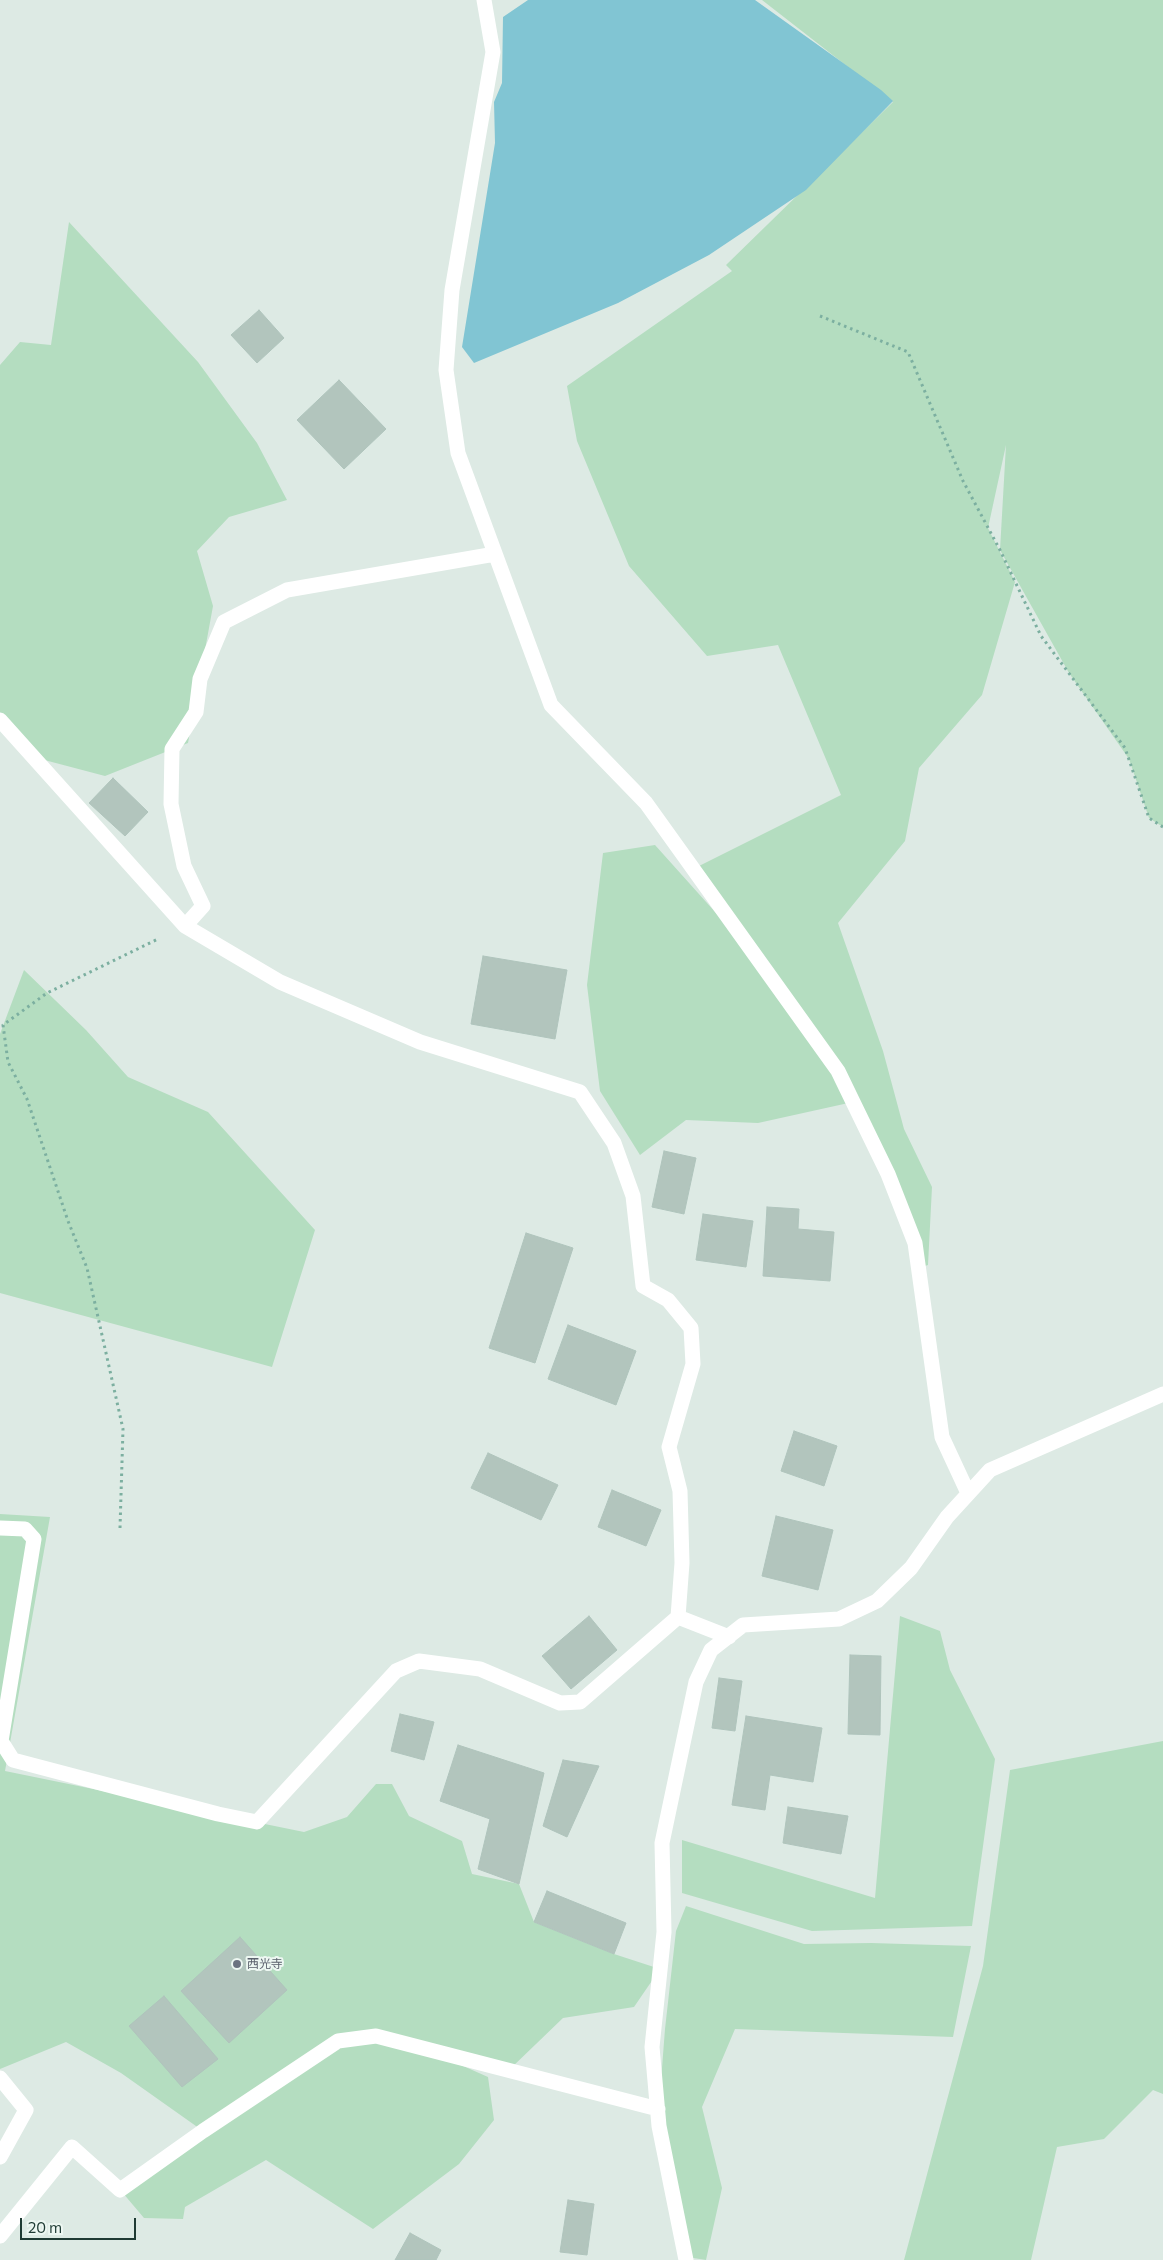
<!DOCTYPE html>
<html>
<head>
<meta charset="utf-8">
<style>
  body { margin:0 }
  #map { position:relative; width:1163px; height:2260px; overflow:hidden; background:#ddeae4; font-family:Commissioner,sans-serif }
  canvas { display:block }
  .scale { position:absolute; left:20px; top:2218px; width:116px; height:22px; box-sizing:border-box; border:2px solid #1e3a33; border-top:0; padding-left:6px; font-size:15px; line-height:18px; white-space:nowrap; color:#1e3a33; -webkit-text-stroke:4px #edf7f2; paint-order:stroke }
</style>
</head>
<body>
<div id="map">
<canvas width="1163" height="2260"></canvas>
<div class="scale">20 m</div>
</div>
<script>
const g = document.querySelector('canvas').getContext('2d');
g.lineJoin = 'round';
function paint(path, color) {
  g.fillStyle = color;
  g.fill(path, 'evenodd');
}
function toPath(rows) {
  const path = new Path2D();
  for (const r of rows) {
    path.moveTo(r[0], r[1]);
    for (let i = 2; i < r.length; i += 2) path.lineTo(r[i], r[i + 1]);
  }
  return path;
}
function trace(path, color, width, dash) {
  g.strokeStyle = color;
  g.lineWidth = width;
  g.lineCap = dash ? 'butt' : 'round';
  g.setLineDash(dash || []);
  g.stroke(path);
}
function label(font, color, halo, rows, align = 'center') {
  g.font = font + ' Commissioner,"Noto Sans JP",sans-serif';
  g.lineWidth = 4;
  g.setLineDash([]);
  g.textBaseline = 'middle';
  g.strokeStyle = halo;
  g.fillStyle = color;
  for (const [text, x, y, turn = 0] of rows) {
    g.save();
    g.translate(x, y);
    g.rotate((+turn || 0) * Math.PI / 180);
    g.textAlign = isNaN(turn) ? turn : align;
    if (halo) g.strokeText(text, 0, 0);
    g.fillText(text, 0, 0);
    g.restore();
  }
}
const green = toPath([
  [762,0,1163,0,1163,827,1149,818,1129,759,1069,673,1000,550,1006,445,988,528,1015,582,982,695,919,768,905,841,838,923,883,1051,904,1129,932,1187,928,1265,919,1268,839,1068,693,869,841,795,778,645,707,656,629,566,577,441,567,386,732,271,726,265,893,102],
  [69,222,198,362,257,443,287,500,229,517,197,551,213,606,188,743,105,776,33,757,0,720,0,365,20,342,51,345],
  [655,845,759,961,853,1102,758,1123,686,1120,640,1155,600,1091,587,985,603,853],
  [24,970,86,1030,128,1077,208,1112,315,1230,272,1367,0,1293,0,1034],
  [0,1514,50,1517,5,1771,304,1832,347,1817,376,1784,392,1784,409,1816,462,1841,472,1874,519,1884,534,1922,614,1954,660,1969,634,2007,563,2018,509,2070,427,2050,488,2077,494,2120,459,2164,373,2229,266,2160,185,2207,183,2219,144,2218,122,2192,203,2131,121,2073,66,2042,0,2069],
  [900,1616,940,1631,950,1670,995,1759,972,1926,812,1931,682,1893,682,1840,875,1898],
  [1163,1741,1163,2094,1153,2090,1104,2139,1057,2147,1031,2260,904,2260,983,1966,1010,1770],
  [686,1906,804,1944,871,1943,971,1946,953,2037,735,2029,702,2107,722,2188,706,2260,687,2257,658,2120,665,2029,676,1931]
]);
const water = toPath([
  [528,0,755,0,881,90,893,101,806,190,709,255,618,303,474,363,462,347,495,143,494,102,502,83,503,17]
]);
const building = toPath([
  [259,310,284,338,257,363,231,335,259,310],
  [339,380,386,429,344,469,297,420,339,380],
  [113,778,148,812,125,836,89,803,113,778],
  [483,956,567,970,555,1039,471,1024,483,956],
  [664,1151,696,1158,684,1214,652,1207,664,1151],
  [767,1207,799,1209,798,1229,834,1232,830,1281,763,1276,767,1207],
  [703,1214,753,1221,746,1267,696,1260,703,1214],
  [526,1233,573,1248,535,1363,489,1348,526,1233],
  [568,1325,636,1351,616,1405,548,1379,568,1325],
  [794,1431,837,1446,824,1486,781,1471,794,1431],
  [488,1453,558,1485,541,1520,471,1488,488,1453],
  [612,1490,661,1510,646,1546,598,1527,612,1490],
  [776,1516,833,1530,818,1590,762,1576,776,1516],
  [589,1616,617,1650,571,1689,542,1656,589,1616],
  [850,1655,881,1656,880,1735,848,1734,850,1655],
  [719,1678,742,1681,735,1731,712,1728,719,1678],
  [400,1714,434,1722,424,1760,391,1751,400,1714],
  [746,1716,822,1728,813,1782,770,1775,765,1810,732,1805,746,1716],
  [458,1745,544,1773,519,1884,478,1869,490,1819,440,1801,458,1745],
  [563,1760,599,1766,567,1837,543,1826,563,1760],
  [788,1807,848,1816,841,1854,783,1843,788,1807],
  [547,1891,626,1923,614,1954,534,1922,547,1891],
  [240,1937,287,1990,229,2043,181,1991,240,1937],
  [164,1996,218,2059,182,2087,129,2026,164,1996],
  [568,2200,594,2204,587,2255,560,2252,568,2200],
  [410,2233,441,2250,436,2260,395,2260,410,2233]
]);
const path = toPath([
  [820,316,908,352,963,481,1000,550,1041,636,1125,748,1149,818,1163,827],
  [120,1528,123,1429,87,1268,68,1221,27,1099,8,1062,3,1025,47,993,158,939]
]);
const minor = toPath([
  [484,0,493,52,452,290,446,370,458,453,551,705,646,803,838,1071,853,1102,888,1174,915,1243,942,1437,968,1493],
  [0,720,185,926,280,982,420,1042,580,1092,614,1143,633,1196,643,1286,668,1300,691,1328,693,1364,669,1447,680,1491,682,1563,678,1617,729,1637],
  [185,926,203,906,184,866,171,804,172,749,196,712,200,679,224,622,287,590,495,554],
  [0,1528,25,1529,34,1539,1,1741,13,1760,218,1814,257,1822,396,1671,419,1661,480,1669,560,1703,580,1702,678,1617],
  [0,2078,26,2110,0,2157],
  [0,2236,72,2147,120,2190,203,2131,338,2041,376,2036,658,2109],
  [686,2260,659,2126,652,2047,664,1932,662,1843,696,1682,711,1650,743,1625,839,1619,877,1601,911,1568,947,1517,990,1470,1163,1394]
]);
const markers = [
  [237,1964,5,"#6b7280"]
];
const worshipNames = [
  ["西光寺",247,1964]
];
paint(green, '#b4ddc0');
paint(water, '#81c5d3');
paint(building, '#b2c5bd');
trace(building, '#afc4bc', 1);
trace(path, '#7cafa0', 3, [2.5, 4]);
trace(minor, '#fff', 15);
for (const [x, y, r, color] of markers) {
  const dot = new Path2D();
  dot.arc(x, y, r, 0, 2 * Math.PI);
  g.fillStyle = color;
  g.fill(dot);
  trace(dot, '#edf7f2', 2);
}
label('12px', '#5b616d', '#edf7f2', worshipNames, 'left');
</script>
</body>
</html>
